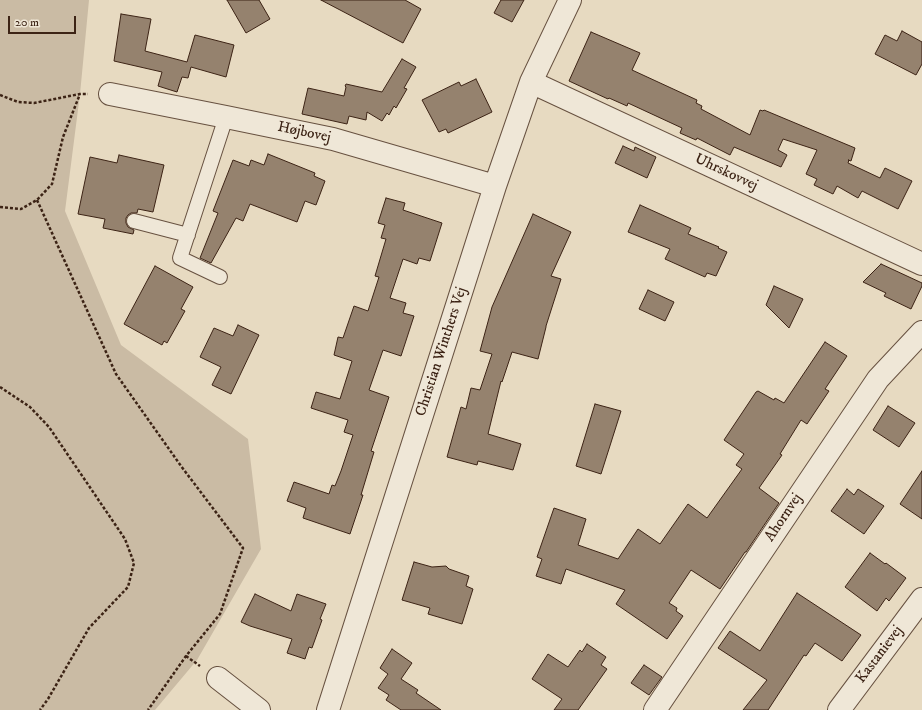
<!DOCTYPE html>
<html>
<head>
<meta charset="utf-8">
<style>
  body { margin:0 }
  #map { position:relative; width:922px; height:710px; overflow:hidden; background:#e7dac1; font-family:"IM FELL DW Pica",serif }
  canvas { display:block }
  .scale { position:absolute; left:8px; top:16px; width:68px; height:18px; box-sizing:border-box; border:2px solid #3c2315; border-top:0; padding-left:5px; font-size:12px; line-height:14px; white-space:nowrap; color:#3c2315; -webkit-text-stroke:3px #efe7d7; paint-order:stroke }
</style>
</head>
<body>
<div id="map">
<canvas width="922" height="710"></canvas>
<div class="scale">20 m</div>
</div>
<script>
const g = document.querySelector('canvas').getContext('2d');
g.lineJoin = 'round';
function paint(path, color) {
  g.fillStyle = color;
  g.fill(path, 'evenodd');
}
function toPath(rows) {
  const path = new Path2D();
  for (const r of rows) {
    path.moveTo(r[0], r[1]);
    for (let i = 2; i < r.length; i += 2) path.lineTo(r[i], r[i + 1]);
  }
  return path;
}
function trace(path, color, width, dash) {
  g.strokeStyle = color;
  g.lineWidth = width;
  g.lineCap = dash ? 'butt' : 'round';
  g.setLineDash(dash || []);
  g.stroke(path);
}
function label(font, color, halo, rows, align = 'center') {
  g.font = font + ' "IM FELL DW Pica",serif';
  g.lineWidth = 4;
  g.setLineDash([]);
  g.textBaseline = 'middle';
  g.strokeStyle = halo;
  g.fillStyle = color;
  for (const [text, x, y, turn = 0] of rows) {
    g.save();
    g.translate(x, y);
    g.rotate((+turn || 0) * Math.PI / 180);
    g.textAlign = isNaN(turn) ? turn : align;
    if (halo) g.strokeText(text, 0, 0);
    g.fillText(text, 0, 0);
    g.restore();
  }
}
const green = toPath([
  [0,0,89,0,80,94,65,211,121,345,248,439,261,549,197,660,155,710,0,710]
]);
const building = toPath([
  [227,0,259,0,270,19,246,33,227,0],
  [321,0,405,0,421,9,403,43,321,0],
  [501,0,524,0,512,22,494,13,501,0],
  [121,14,151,19,145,51,187,62,195,35,234,45,226,77,191,67,188,78,182,77,177,92,158,86,162,72,114,61,121,14],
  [902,31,922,42,922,64,916,75,875,54,885,35,897,41,902,31],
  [591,32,640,53,632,70,697,100,696,103,702,106,701,109,750,135,760,110,763,111,764,110,855,148,851,161,848,160,849,160,848,163,880,178,885,168,912,181,898,209,862,191,858,198,837,186,833,194,814,185,817,179,806,174,817,150,783,139,778,150,787,155,781,167,734,147,730,155,697,138,696,140,680,133,682,128,628,103,627,106,609,98,608,99,569,81,591,32],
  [402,59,416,67,404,88,407,89,396,108,394,106,389,115,387,113,382,121,367,112,366,120,349,116,347,124,302,114,308,88,344,96,346,87,345,86,346,84,382,92,402,59],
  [476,79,492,112,448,133,446,129,439,132,422,100,459,82,461,86,476,79],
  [623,146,634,151,635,147,656,157,647,178,615,163,623,146],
  [268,154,315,173,314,176,325,181,316,205,305,201,297,222,250,204,243,221,236,218,211,263,200,258,218,213,213,211,233,160,249,166,251,160,264,165,268,154],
  [119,155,164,165,153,212,138,209,137,213,131,213,128,215,126,218,126,223,128,227,134,230,133,234,103,228,105,219,78,214,90,157,117,163,119,155],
  [386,198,405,203,403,210,442,223,430,261,419,258,417,264,403,259,390,298,406,303,403,313,414,316,401,356,383,350,369,390,389,397,371,451,374,452,361,495,363,495,350,534,303,518,306,508,287,501,294,482,329,494,332,485,335,486,341,471,353,435,344,432,348,420,311,408,316,392,340,399,352,361,334,355,338,337,343,338,354,306,368,311,379,277,375,276,386,239,381,238,385,225,378,223,386,198],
  [640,205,691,228,688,234,719,247,718,248,727,252,716,276,707,273,705,277,665,259,670,249,628,232,640,205],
  [533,214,571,232,551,276,561,279,546,326,546,327,538,359,512,352,502,382,501,381,488,434,521,444,513,470,478,461,477,465,447,457,461,407,466,409,471,388,480,390,492,354,480,351,492,307,533,214],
  [881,264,922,283,922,286,911,309,884,296,886,293,863,282,881,264],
  [155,266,193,287,181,309,185,311,167,343,164,341,162,345,124,324,155,266],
  [774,286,803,299,789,328,766,305,774,286],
  [648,290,674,302,665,321,639,309,648,290],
  [238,325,259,335,231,394,212,385,221,367,200,357,214,328,233,336,238,325],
  [825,342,847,356,825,389,829,391,807,424,801,420,780,454,782,455,759,488,779,503,746,552,745,552,720,589,691,570,669,603,677,608,676,611,683,616,667,639,616,604,625,590,566,569,561,584,536,576,542,559,537,557,554,508,586,519,578,545,618,559,638,529,660,544,688,504,707,518,742,469,736,465,744,454,724,440,756,392,758,391,774,400,775,398,784,403,825,342],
  [595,404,621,411,601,474,576,466,595,404],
  [888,406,915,423,899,447,873,430,888,406],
  [922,471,922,519,900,504,922,471],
  [847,489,854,495,858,489,884,506,864,534,831,511,847,489],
  [870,553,885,564,886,563,906,578,889,601,886,598,877,611,845,587,870,553],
  [414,562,432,567,446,566,449,569,469,576,466,586,473,589,462,624,428,614,430,608,402,600,414,562],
  [797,593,861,635,842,661,815,643,806,656,804,655,768,710,743,710,767,680,718,648,730,631,760,651,797,593],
  [255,594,291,611,297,594,326,604,320,619,322,620,312,648,309,647,305,659,287,653,292,639,250,626,241,622,255,594],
  [587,644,606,657,601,665,607,669,578,710,554,710,562,699,532,679,548,654,568,667,580,650,582,652,587,644],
  [392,649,412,663,401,679,418,690,416,693,441,710,401,710,386,700,389,695,378,688,388,674,380,668,392,649],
  [644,665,662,677,649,695,631,683,644,665]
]);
const path = toPath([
  [0,95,18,102,34,103,80,94,88,94],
  [37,200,116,374,181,466,243,548,220,614,186,656,148,710],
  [0,207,21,209,37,200,52,184,63,137,80,94],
  [0,387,30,407,49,427,125,539,134,563,128,587,89,628,48,699,40,710],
  [186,656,200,666]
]);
const lane = toPath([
  [134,221,188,235],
  [220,277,180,258,226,117]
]);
const street = toPath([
  [531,82,922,264],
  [110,94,226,117,333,139,495,186],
  [218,678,259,710],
  [328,710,495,186,531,82,570,0],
  [655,710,878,379,922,332],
  [839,710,922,599]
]);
const streetNames = [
  ["Højbovej",304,133,12],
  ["Uhrskovvej",726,173,25],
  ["Christian Winthers Vej",442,352,-72],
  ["Ahornvej",784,518,-56],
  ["Kastanievej",880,655,-53]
];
paint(green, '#cabba4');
paint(building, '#95826e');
trace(building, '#3c2315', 1);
trace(lane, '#675140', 16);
trace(street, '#675140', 24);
trace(path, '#3c2315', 2.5, [3, 2]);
trace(lane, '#efe7d7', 14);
trace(street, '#efe7d7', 22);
label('15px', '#3c2315', '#efe7d7', streetNames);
</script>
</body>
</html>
